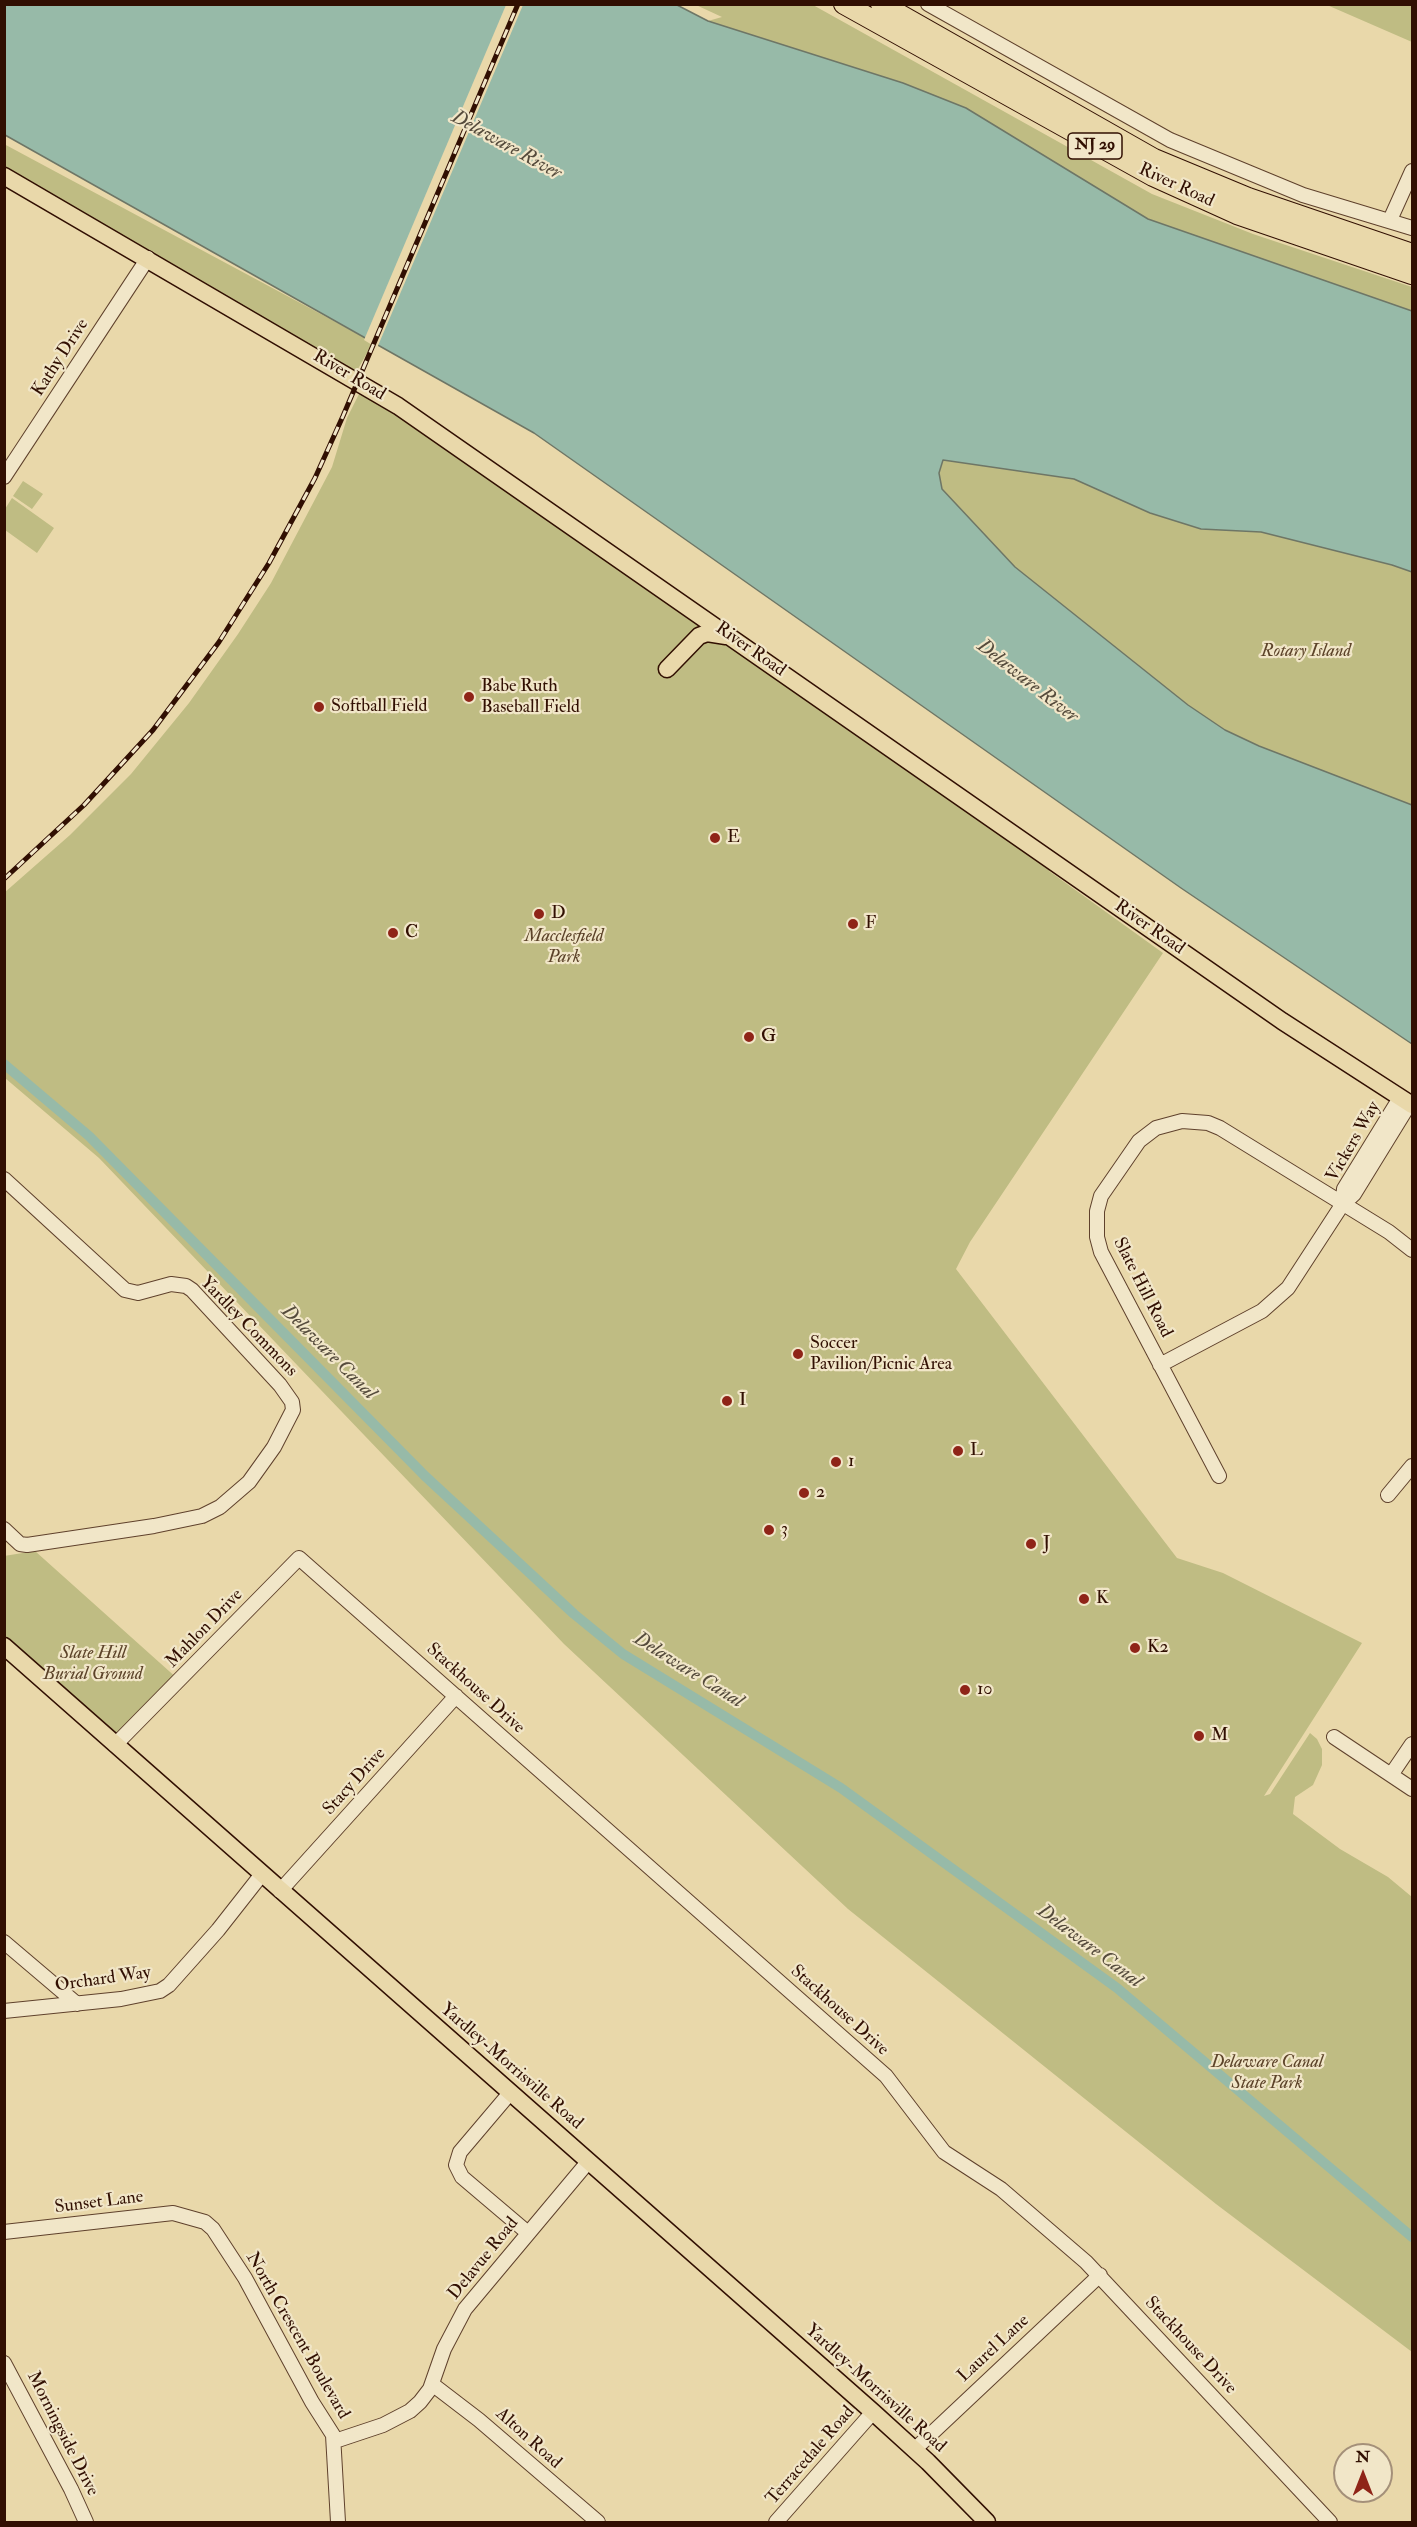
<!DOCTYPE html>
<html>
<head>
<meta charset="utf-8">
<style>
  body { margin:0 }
  #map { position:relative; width:1417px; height:2527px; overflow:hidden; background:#e9d8aa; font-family:"IM FELL Double Pica",serif }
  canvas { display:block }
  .frame { position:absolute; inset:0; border:6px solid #310f02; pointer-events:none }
  .north { position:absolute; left:1333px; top:2443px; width:60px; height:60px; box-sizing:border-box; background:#f1e6c8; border:2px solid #a49079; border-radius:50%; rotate:0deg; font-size:16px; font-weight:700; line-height:24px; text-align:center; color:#310f02 }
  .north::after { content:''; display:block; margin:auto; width:21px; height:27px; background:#8f2418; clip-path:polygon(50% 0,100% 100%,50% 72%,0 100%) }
</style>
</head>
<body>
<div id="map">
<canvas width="1417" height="2527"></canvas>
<div class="frame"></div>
<div class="north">N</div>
</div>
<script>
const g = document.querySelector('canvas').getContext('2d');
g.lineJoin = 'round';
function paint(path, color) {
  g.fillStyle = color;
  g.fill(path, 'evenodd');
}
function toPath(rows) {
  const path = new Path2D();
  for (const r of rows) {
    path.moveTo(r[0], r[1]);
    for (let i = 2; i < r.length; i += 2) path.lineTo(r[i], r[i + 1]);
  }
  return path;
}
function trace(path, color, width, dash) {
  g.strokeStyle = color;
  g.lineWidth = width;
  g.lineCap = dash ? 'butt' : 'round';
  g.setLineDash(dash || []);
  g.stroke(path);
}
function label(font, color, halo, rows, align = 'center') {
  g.font = font + ' "IM FELL Double Pica",serif';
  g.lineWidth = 4.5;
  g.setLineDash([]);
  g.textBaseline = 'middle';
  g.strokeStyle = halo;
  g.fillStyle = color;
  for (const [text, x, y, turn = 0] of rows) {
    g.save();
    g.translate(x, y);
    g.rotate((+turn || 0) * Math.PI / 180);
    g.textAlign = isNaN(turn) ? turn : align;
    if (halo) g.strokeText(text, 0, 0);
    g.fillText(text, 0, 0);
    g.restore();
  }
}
const green = toPath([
  [696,5,813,5,1152,194,1253,234,1412,287,1412,311,1148,219,966,108,903,83,708,21,722,17],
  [1327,5,1412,5,1412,42],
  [4,144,373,342,353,378,5,177],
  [362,388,1052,867,1049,871,1163,953,970,1242,956,1269,1177,1558,1223,1573,1362,1643,1264,1796,1270,1794,1310,1733,1317,1739,1322,1749,1322,1765,1313,1785,1295,1797,1293,1814,1340,1849,1388,1877,1412,1897,1412,2352,1216,2204,848,1909,564,1644,99,1158,5,1078,4,893,70,835,131,774,189,703,238,634,271,583,332,467,347,418],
  [943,460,1074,479,1150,513,1201,529,1261,532,1392,565,1412,572,1412,805,1259,746,1225,730,1188,705,1015,567,942,489,939,473],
  [23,481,43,494,32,509,13,496],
  [12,498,54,528,37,553,5,530,5,509],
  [35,1551,179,1680,115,1745,5,1646,4,1556]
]);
const water = toPath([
  [5,5,677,5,708,21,903,83,966,108,1148,219,1412,311,1412,572,1392,565,1261,532,1201,529,1150,513,1074,479,943,460,939,473,942,489,1015,567,1188,705,1225,730,1259,746,1412,805,1412,1044,1181,888,534,433,5,135,5,5]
]);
const pier = toPath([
  [506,5,523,5,377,348,364,340]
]);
const canal = toPath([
  [4,1064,89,1136,425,1476,574,1614,623,1654,841,1788,1117,1988,1412,2237]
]);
const minor = toPath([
  [928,4,1170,140,1303,195,1412,228],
  [1390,220,1412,171],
  [4,477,148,258],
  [4,1179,125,1290,138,1293,171,1284,186,1286,192,1290,280,1385,292,1402,293,1410,274,1447,249,1482,220,1507,202,1516,154,1526,27,1545,20,1544,4,1529],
  [1342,1205,1344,1189,1400,1098],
  [1160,1365,1262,1311,1288,1288,1342,1205,1354,1194,1410,1103],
  [1219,1476,1101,1252,1097,1237,1097,1211,1101,1196,1139,1141,1156,1128,1182,1121,1208,1123,1220,1128,1389,1232,1412,1250],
  [1388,1495,1412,1466],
  [1334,1737,1412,1789],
  [115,1745,299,1558,886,2076,944,2152,1001,2189,1086,2262,1330,2522],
  [1391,1775,1412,1744],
  [280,1891,456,1696],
  [4,1942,77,2004],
  [4,2011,121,1999,160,1991,169,1985,218,1930,262,1874],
  [510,2093,460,2152,456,2165,462,2177,528,2233],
  [4,2232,173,2213,205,2222,213,2229,245,2278,312,2402,333,2435,338,2522],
  [4,2363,71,2489,86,2522],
  [432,2384,479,2420,598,2522],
  [335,2441,383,2425,410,2411,420,2402,430,2389,444,2349,465,2309,588,2162],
  [914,2450,1100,2275],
  [776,2522,873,2412]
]);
const major = toPath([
  [4,176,398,406,1282,1021,1412,1105],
  [667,669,699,636,707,633,726,636],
  [4,1646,873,2412,928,2462,987,2522]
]);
const highway = toPath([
  [844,4,1153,176,1237,214,1412,274],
  [881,4,1154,159,1248,198,1412,254]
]);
const rail = toPath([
  [4,879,84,805,153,730,219,642,269,563,315,478,343,416,518,4]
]);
const markers = [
  [469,697,6,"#8f2418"],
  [319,707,6,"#8f2418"],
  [715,838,6,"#8f2418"],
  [539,914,6,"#8f2418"],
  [853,924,6,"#8f2418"],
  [393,933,6,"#8f2418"],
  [749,1037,6,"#8f2418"],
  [798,1354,6,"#8f2418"],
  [727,1401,6,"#8f2418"],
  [958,1451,6,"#8f2418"],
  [836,1462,6,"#8f2418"],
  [804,1493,6,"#8f2418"],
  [769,1530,6,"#8f2418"],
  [1031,1544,6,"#8f2418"],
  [1084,1599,6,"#8f2418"],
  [1135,1648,6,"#8f2418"],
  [965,1690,6,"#8f2418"],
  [1199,1736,6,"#8f2418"]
];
const shields = [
  [1095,146,54]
];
const shieldNames = [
  ["NJ 29",1095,146]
];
const streetNames = [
  ["River Road",1176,186,25],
  ["Kathy Drive",61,358,-57],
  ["River Road",349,376,31],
  ["River Road",750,650,35],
  ["River Road",1149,928,35],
  ["Vickers Way",1354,1142,-60],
  ["Slate Hill Road",1142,1288,63],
  ["Yardley Commons",248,1327,46],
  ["Mahlon Drive",205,1629,-46],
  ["Stackhouse Drive",475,1689,42],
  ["Stacy Drive",355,1782,-48],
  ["Orchard Way",103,1980,-8],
  ["Stackhouse Drive",839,2011,42],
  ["Yardley-Morrisville Road",511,2067,41],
  ["Sunset Lane",99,2203,-7],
  ["Delavue Road",484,2259,-51],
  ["North Crescent Boulevard",297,2336,60],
  ["Stackhouse Drive",1190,2346,47],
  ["Laurel Lane",994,2349,-43],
  ["Yardley-Morrisville Road",875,2389,42],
  ["Morningside Drive",62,2434,63],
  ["Alton Road",528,2439,42],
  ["Terracedale Road",811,2456,-49]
];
const parkNames = [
  ["Rotary Island",1306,652],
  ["Macclesfield",564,937],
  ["Park",564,958],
  ["Slate Hill",93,1654],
  ["Burial Ground",93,1675],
  ["Delaware Canal",1267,2063],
  ["State Park",1267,2084]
];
const poiNames = [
  ["Babe Ruth",481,687],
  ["Baseball Field",481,708],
  ["Softball Field",331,707],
  ["E",727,838],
  ["D",551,914],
  ["F",865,924],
  ["C",405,933],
  ["G",761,1037],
  ["Soccer",810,1344],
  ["Pavilion/Picnic Area",810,1365],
  ["I",739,1401],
  ["L",970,1451],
  ["1",848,1462],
  ["2",816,1493],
  ["3",781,1530],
  ["J",1043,1544],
  ["K",1096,1599],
  ["K2",1147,1648],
  ["10",977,1690],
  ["M",1211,1736]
];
const waterNames = [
  ["Delaware River",506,146,29],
  ["Delaware River",1027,682,38],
  ["Delaware Canal",328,1353,45],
  ["Delaware Canal",688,1671,32],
  ["Delaware Canal",1089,1947,37]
];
paint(green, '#bfbc83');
paint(water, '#97baa8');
trace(water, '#6e7666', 1.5);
paint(pier, '#e9d8aa');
trace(canal, '#97baa8', 10);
trace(minor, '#5f412c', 16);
trace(major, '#310f02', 19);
trace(highway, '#310f02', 22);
trace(minor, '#f1e6c8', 14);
trace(major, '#e9d8aa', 16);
trace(highway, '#e9d8aa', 20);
trace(rail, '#310f02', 5);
trace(rail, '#f1e6c8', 3, [9]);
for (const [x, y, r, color] of markers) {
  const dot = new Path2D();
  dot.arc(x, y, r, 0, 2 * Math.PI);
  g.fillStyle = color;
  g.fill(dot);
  trace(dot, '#f1e6c8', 2);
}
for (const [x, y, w] of shields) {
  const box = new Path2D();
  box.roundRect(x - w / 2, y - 13, w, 26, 4.5);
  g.fillStyle = '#f1e6c8';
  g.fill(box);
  trace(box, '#310f02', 1.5);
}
label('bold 16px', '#310f02', null, shieldNames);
label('18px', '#310f02', '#f1e6c8', streetNames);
label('italic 18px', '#5c4329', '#f1e6c8', parkNames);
label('18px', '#310f02', '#f1e6c8', poiNames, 'left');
label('italic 20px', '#554b3c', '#f1e6c8', waterNames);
</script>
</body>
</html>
